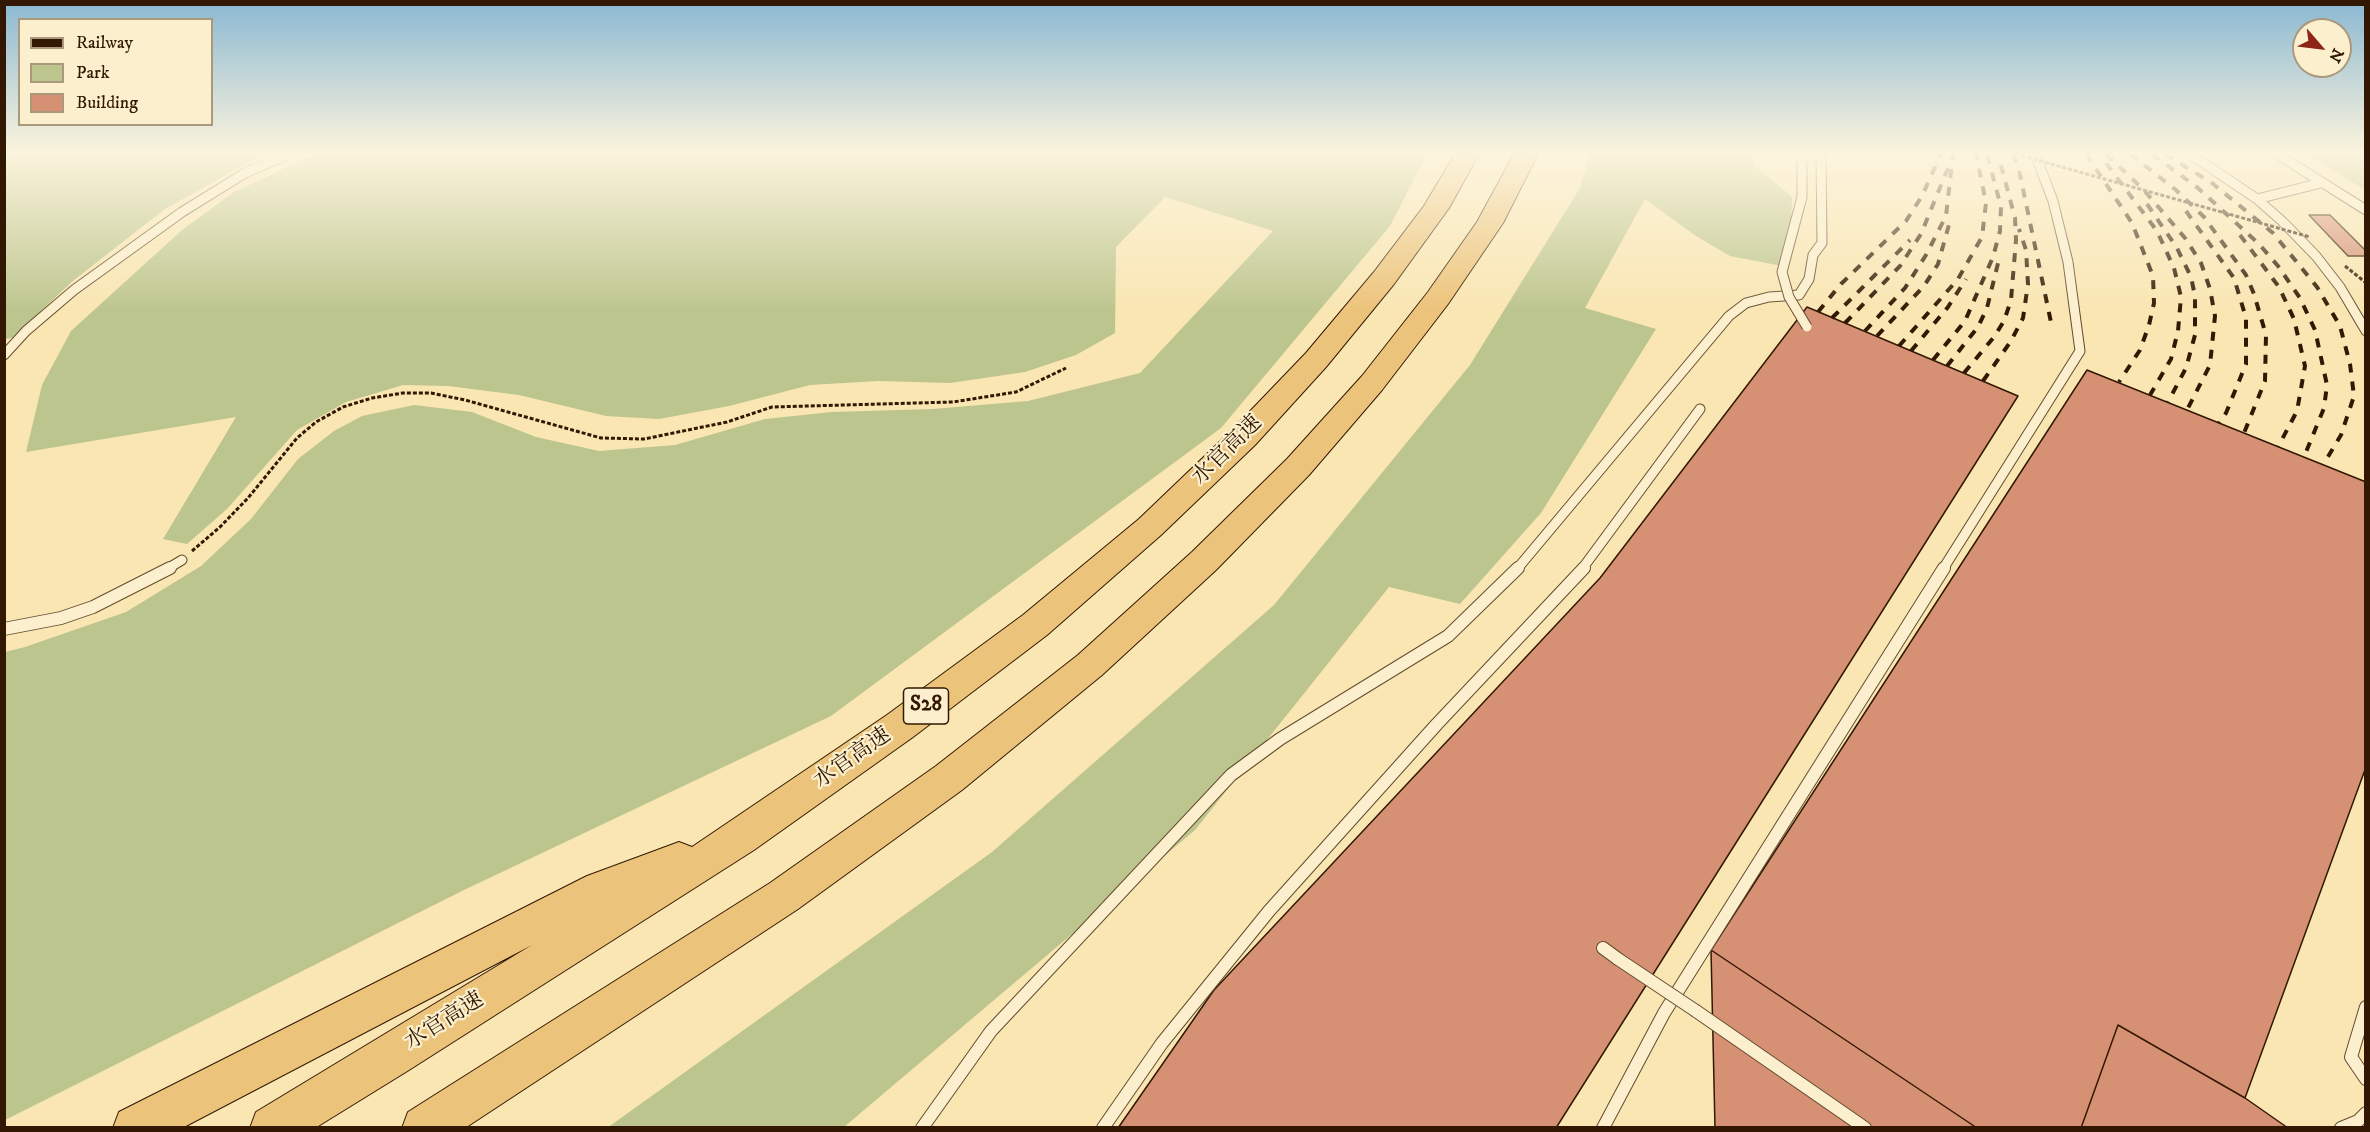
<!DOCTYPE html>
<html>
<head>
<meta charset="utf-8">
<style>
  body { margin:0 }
  #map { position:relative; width:2370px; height:1132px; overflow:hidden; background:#f9e6b3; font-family:"IM FELL DW Pica",serif }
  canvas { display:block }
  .frame { position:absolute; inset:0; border:6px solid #321802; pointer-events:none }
  .legend { position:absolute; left:18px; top:18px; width:195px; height:108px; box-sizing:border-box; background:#fbefce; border:2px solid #ab997c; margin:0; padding:8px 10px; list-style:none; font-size:18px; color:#321802 }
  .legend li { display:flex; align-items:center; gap:12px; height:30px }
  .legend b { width:30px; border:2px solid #ab997c }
  .north { position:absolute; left:2292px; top:18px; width:60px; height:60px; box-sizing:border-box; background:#fbefce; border:2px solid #ab997c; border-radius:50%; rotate:118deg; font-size:16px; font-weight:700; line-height:24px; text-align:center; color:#321802 }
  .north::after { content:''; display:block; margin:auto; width:21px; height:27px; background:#8f2418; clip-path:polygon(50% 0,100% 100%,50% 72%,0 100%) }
</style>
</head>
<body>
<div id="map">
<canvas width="2370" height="1132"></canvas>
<div class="frame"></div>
<ul class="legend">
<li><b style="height:8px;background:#321802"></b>Railway</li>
<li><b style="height:16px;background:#bcc58e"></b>Park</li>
<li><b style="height:16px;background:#d69175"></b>Building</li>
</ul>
<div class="north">N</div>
</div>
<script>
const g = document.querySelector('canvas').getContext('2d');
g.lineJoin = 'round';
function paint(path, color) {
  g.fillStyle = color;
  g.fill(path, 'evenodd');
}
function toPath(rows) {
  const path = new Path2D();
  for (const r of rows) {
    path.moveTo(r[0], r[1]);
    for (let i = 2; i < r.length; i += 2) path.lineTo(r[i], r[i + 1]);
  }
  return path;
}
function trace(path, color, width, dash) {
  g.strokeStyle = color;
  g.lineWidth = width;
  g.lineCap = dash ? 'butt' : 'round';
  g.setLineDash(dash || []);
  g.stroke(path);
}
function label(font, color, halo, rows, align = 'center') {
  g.font = font + ' "IM FELL DW Pica","Noto Serif SC",serif';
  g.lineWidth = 4.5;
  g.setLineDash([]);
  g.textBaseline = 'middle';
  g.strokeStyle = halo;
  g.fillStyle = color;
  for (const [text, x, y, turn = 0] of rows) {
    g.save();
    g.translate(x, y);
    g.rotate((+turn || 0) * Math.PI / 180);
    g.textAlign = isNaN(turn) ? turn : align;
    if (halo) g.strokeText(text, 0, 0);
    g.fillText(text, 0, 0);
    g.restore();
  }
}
const green = toPath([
  [4,154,264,154,165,209,74,280,12,338,5,339],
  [316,154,1427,154,1390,226,1221,428,831,716,464,890,5,1120,5,652,25,647,126,612,201,566,251,519,298,459,334,431,362,416,414,405,472,412,536,437,599,451,675,445,765,419,832,412,933,409,1028,401,1140,373,1273,231,1165,197,1116,247,1115,333,1076,355,1025,372,950,383,878,381,810,385,729,406,659,419,606,416,519,395,448,386,403,385,346,402,297,430,227,509,187,544,163,539,236,417,26,452,42,385,71,331,182,230,234,192],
  [1590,154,1754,154,1755,166,1792,197,1791,234,1782,266,1730,256,1696,236,1645,199,1585,308,1656,329,1541,513,1460,604,1389,587,1195,830,844,1127,607,1128,992,852,1274,605,1470,365,1580,188],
  [2307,154,2365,154,2365,190]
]);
const building = toPath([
  [2309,215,2330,215,2366,251,2366,256,2348,256,2309,215],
  [1807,307,2018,396,1556,1128,1118,1128,1214,990,1600,578,1807,307],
  [2087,370,2366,482,2366,767,2245,1098,2118,1025,2081,1128,1977,1128,1711,950,2087,370],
  [1711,950,1977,1128,1715,1128,1711,950],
  [2118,1025,2245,1098,2288,1128,2081,1128,2118,1025]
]);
const path = toPath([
  [2345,266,2365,282],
  [192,551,220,527,248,498,297,438,316,422,343,407,372,398,403,393,431,393,465,400,601,438,644,439,727,422,772,407,953,402,1016,392,1066,368]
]);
const laneFar1 = toPath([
  [2190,154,2257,199,2283,222,2316,256,2340,287,2366,331],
  [2277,154,2366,210],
  [2257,199,2321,183],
  [4,355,26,331,74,290,182,212,245,173,289,154],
  [167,569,182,560],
  [1517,569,1729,316,1746,303,1769,297,1799,295,1809,279,1813,255,1822,243,1821,154],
  [1582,569,1700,409],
  [1943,569,2080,351,2068,262,2053,201,2035,154]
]);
const lane = toPath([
  [4,629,61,618,93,607,170,568],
  [1603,948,1618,959],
  [2366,1007,2351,1057,2366,1079],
  [1696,1011,1865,1128],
  [922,1128,991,1031,1231,775,1280,739,1448,636,1518,568],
  [1103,1128,1162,1043,1269,911,1437,724,1584,568],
  [1603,1128,1664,1013,1944,568],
  [2341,1128,2358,1121,2366,1113]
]);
const highway = toPath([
  [1455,154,1479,154,1449,208,1394,284,1326,367,1255,445,1161,535,1047,635,913,737,754,850,409,1070,315,1128,250,1128,256,1112,532,945,182,1128,113,1128,119,1112,587,876,679,842,692,847,887,715,1023,615,1139,519,1233,429,1306,353,1374,272,1424,206,1455,154],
  [1514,154,1538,154,1503,223,1448,304,1382,390,1309,475,1216,570,1102,675,962,790,798,909,465,1128,402,1128,408,1112,770,883,936,766,1078,655,1192,552,1287,459,1362,376,1428,292,1477,222,1514,154]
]);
const rail = toPath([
  [2013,154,2019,170,2052,327],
  [2086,154,2132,223,2153,276,2154,303,2149,325,2140,350,2119,382],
  [2106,154,2143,189,2185,238,2201,263,2210,289,2215,316,2210,365,2187,410],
  [2130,154,2176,190,2204,217,2246,275,2254,294,2266,335,2265,381,2244,433],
  [2152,154,2198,188,2259,244,2278,266,2300,298,2315,330,2327,385,2324,408,2304,457],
  [2165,154,2212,183,2273,233,2317,287,2340,326,2350,364,2354,396,2341,435,2323,465],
  [2106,163,2157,231,2174,268,2181,297,2178,331,2171,359,2150,395],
  [2147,204,2177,248,2191,277,2195,296,2195,335,2186,368,2168,402],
  [2186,211,2234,278,2246,318,2246,364,2226,413,2219,423],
  [2240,235,2279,287,2294,319,2305,366,2297,411,2278,447],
  [1818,312,1841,284,1906,221,1922,196,1941,154],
  [1832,318,1910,240],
  [1845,323,1900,266,1921,234,1948,168],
  [1865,331,1905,288,1926,255,1946,216,1953,154],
  [1877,336,1924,286,1938,264,1950,221],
  [1899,346,1958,279,1982,237,1986,203,1976,154],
  [1911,351,1948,307,1966,279],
  [1933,360,1965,321,1993,257,2000,231,2001,207,1987,154],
  [1947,366,1978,327,1987,308,2000,255],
  [1964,373,1994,337,2004,321,2011,300,2016,240,2015,218,1998,154],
  [1983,381,2011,341,2023,318,2028,284,2026,250,2019,229]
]);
const pathBridge = toPath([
  [2016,154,2310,237]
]);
const laneBridgeFar1 = toPath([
  [1802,154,1802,197,1782,272,1789,297,1807,327]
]);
const laneBridge = toPath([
  [1618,959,1696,1011]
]);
const shields = [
  [926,706,45]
];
const shieldNames = [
  ["S28",926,706]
];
const streetNames = [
  ["水官高速",1228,451,-45],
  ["水官高速",853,759,-35],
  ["水官高速",445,1022,-32]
];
paint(green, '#bcc58e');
paint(building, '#d69175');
trace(building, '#321802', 1.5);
trace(laneFar1, '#644c2e', 11);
trace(lane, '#644c2e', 14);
trace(highway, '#321802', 2);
trace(path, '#321802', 3, [4, 2]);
trace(laneFar1, '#fbefce', 9);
trace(lane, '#fbefce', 12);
paint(highway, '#ecc37a');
trace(rail, '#321802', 4, [9, 9]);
trace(laneBridgeFar1, '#644c2e', 11, []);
trace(laneBridge, '#644c2e', 14, []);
trace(pathBridge, '#321802', 3, [4, 2]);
trace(laneBridgeFar1, '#fbefce', 9);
trace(laneBridge, '#fbefce', 12);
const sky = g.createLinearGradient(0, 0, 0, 312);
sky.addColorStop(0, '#8ab8d2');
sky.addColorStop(0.49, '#fcf4dd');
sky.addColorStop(1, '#fcf4dd00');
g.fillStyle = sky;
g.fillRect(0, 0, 2370, 312);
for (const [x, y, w] of shields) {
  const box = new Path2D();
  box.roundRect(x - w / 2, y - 18, w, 36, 4.5);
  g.fillStyle = '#fbefce';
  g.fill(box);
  trace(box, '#321802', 1.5);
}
label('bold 21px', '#321802', null, shieldNames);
label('22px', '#321802', '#fbefce', streetNames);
</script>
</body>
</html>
